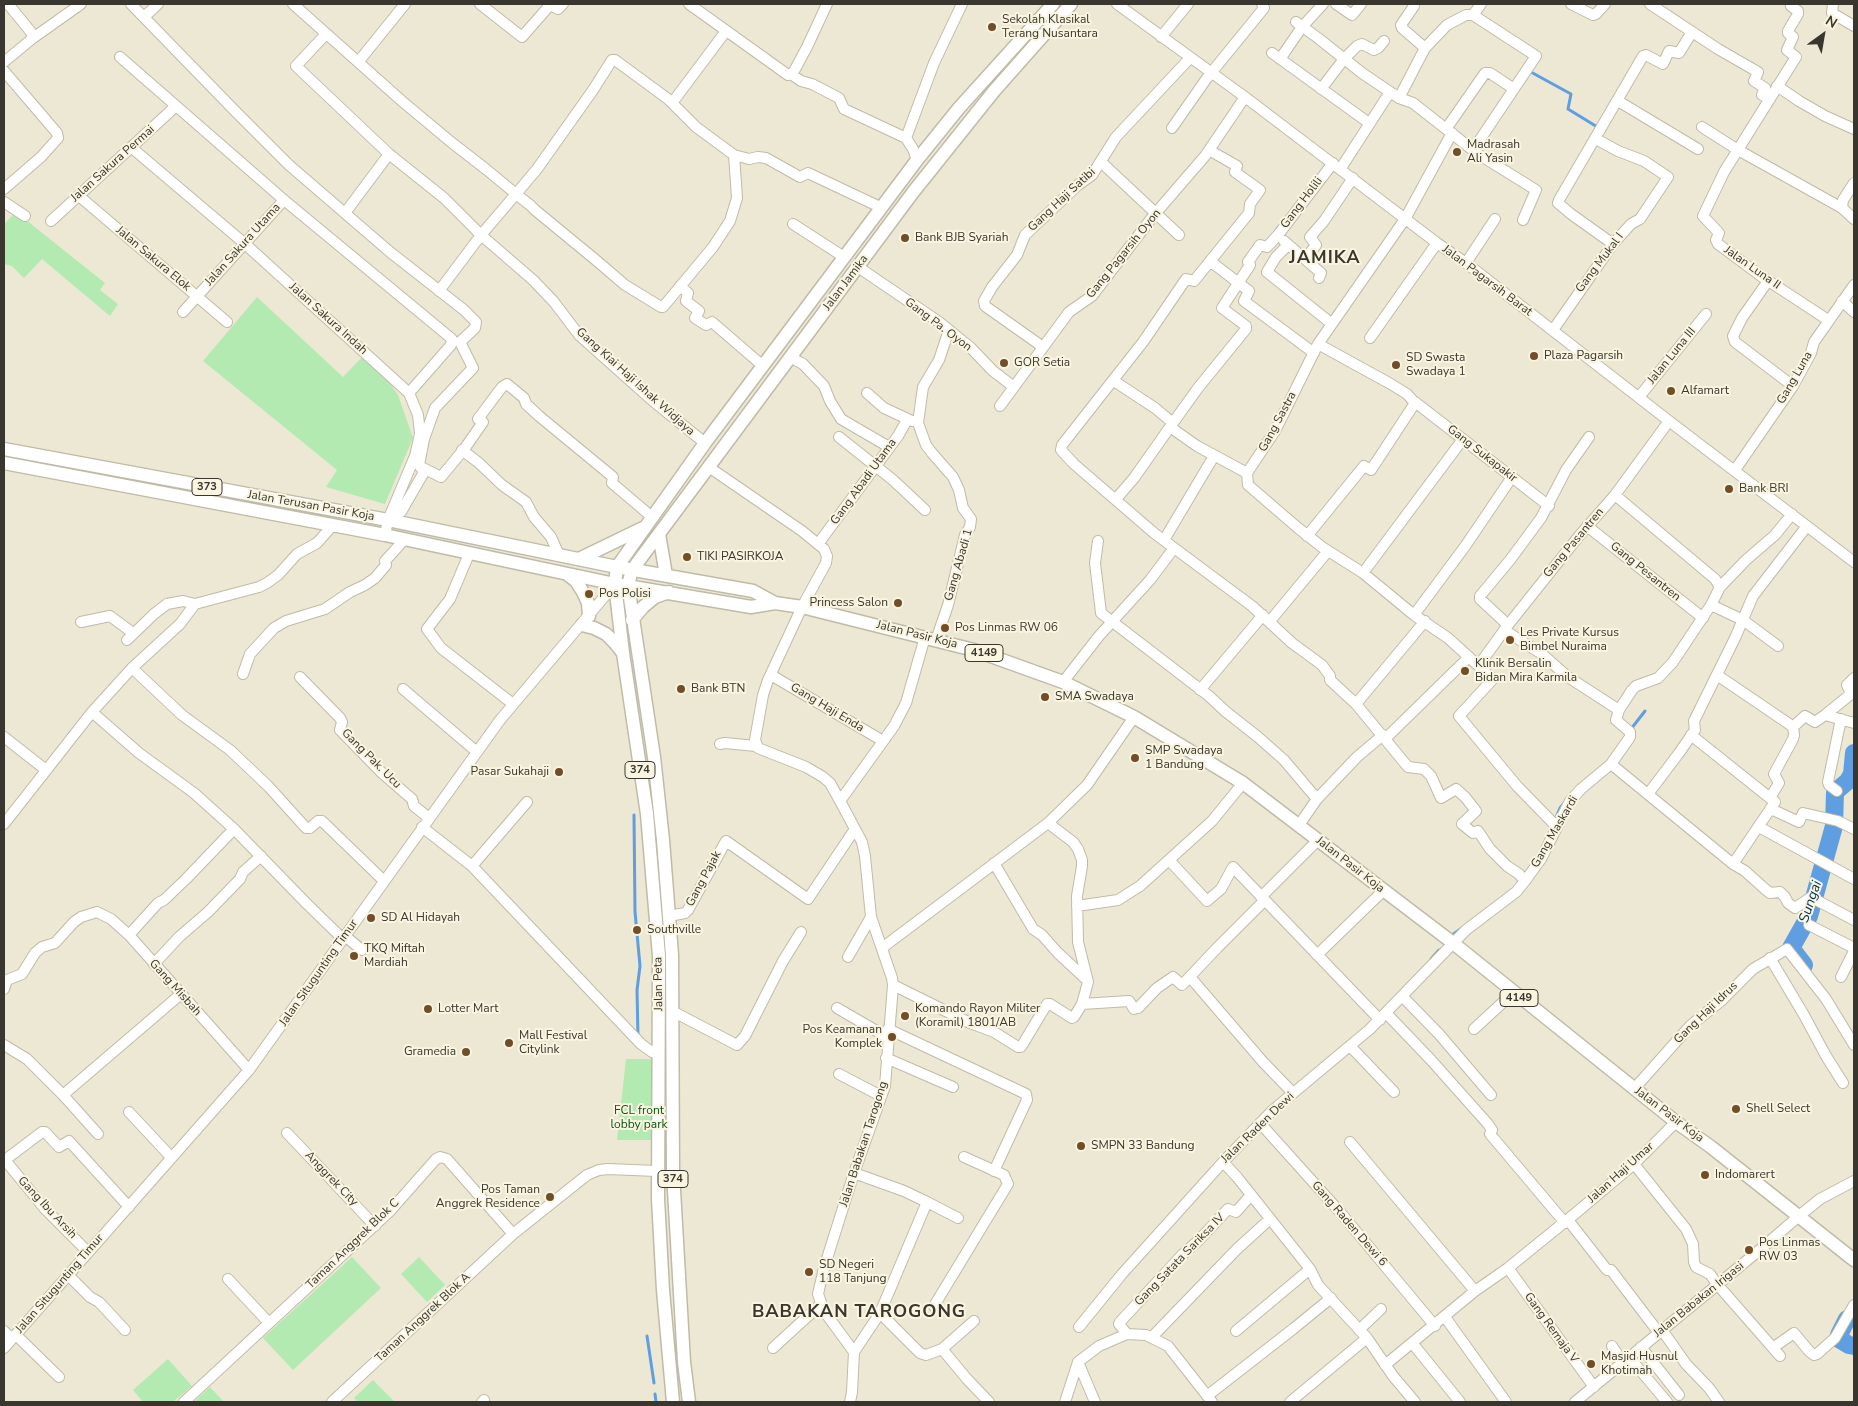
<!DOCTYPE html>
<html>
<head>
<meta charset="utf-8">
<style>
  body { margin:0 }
  #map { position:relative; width:1858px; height:1406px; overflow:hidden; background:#ede8d3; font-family:"Nunito Sans",sans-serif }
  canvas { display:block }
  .frame { position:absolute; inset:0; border:5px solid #38362e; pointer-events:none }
  .north { position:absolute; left:1798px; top:10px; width:50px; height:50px; -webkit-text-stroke:4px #faf5e0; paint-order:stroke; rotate:32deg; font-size:14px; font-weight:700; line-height:20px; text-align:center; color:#38362e }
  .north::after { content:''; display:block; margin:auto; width:18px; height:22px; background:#38362e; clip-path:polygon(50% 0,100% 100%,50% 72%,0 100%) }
</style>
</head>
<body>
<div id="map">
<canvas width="1858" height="1406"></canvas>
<div class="frame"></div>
<div class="north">N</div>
</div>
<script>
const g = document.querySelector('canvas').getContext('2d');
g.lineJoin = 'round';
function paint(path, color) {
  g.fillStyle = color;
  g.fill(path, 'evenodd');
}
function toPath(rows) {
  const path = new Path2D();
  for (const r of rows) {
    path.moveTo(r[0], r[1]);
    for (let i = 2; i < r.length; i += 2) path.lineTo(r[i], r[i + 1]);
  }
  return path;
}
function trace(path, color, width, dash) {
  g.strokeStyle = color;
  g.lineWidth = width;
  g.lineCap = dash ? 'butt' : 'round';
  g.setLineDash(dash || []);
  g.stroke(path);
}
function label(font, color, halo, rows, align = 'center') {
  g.font = font + ' "Nunito Sans",sans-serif';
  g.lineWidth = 4;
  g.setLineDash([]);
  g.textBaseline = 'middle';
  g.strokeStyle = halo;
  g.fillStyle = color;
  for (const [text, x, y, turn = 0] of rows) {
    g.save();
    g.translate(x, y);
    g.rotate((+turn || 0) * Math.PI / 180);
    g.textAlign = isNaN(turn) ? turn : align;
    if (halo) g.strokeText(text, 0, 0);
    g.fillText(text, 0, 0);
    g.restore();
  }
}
const green = toPath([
  [16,212,105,283,100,290,118,304,110,316,42,259,24,278,12,266,4,264,4,224],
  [257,297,343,377,362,357,388,380,398,395,413,438,385,504,326,487,337,470,203,361],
  [626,1059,659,1059,657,1140,617,1140],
  [352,1257,381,1288,293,1370,263,1338],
  [419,1257,445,1285,427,1302,401,1274],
  [168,1359,192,1386,173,1402,143,1402,133,1390],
  [373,1380,395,1402,358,1402,354,1398],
  [210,1387,224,1402,194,1402]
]);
const stream = toPath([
  [1529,71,1571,94,1568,109,1599,128],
  [1631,729,1645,711],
  [634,815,635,912,640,966,637,990,638,1037],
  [1554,822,1560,808,1565,802],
  [1452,935,1462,928],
  [1431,959,1439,950],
  [647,1336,654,1383],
  [655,1394,656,1402]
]);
const river = toPath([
  [1804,965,1791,948,1809,916,1834,826,1835,792,1848,781,1852,774,1854,753],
  [1847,1319,1839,1335,1839,1339,1849,1345,1854,1346]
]);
const minor = toPath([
  [8,4,31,32,33,38],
  [131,4,237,113,289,165,390,252,464,310,476,322,475,328,460,342,473,368,435,408,424,439,419,465,424,472,401,512,390,516],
  [293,4,403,102,451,142,487,170,516,194,530,205,535,210,597,261,625,285,661,307,663,307,713,247,730,221,737,198,734,155,696,127,668,99,615,60,612,60,593,90,537,169,516,194,481,235,439,291],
  [480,4,522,37,550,5,558,9,563,4],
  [689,4,788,75,793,73,807,47,827,4],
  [1117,4,1245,97,1437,243,1466,263,1669,421,1854,562],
  [1336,4,1352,15,1361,4],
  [1571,4,1593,15,1596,14,1605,4],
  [1650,4,1718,49,1758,72,1754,81,1765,88,1762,95,1770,99],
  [1792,4,1791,6,1798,11,1798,14,1788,31,1788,33,1793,37,1787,50,1796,57,1724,172,1703,216,1719,233,1716,240,1718,244,1761,276,1828,320],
  [1833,4,1832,13,1854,26],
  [1473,15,1481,4],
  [144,17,158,4],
  [1296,22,1318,38,1362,73,1399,98,1413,103,1478,154,1536,190,1523,220],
  [326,34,296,66,389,154,444,198,481,235,533,280,554,302,579,335,653,401,705,443],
  [1161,37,1188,4],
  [1425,48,1447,25,1466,15,1473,15,1536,56,1473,150],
  [1272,53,1369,123],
  [120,57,284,200,452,339,451,345,409,393],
  [1280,59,1302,27,1323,4],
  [359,61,405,4],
  [4,62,33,38,81,4],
  [4,71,57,133,58,138,41,157,4,189],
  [791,74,801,81,812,84,839,98,844,109,906,138],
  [1777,86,1799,101,1825,116,1854,129],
  [1321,89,1344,59,1357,46,1362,44,1374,50,1378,48,1384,41],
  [1399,98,1425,48,1402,28,1401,25,1414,6,1413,4],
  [1618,101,1698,149],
  [672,103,726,31],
  [1702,127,1738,150,1842,208],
  [1172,128,1207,78,1264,8,1262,4],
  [1446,129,1485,73,1490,73,1514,89],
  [132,148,244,243,409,393,418,415,420,434,415,456,388,520,385,535],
  [1209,150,1237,166,1235,172,1260,190,1250,204,1249,213,1194,281,1186,279,1143,342,1062,445,1061,450,1074,464,1154,533,1252,606,1292,643,1322,665,1330,676,1330,680,1356,704,1408,767,1424,769,1431,776,1441,798,1456,789,1465,797,1476,811,1462,824,1473,833,1478,831,1490,849,1507,866,1519,874,1525,881],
  [734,155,749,159,758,157,766,158,800,177,808,173,880,207],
  [917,160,913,149,906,138,934,63,962,4],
  [1101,162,1179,235],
  [1341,168,1390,92],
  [1854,183,1843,200,1842,208,1854,219],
  [79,196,227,322],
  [4,202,25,216],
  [345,213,389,154],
  [51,221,176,106],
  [793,224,844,257],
  [1284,241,1321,273,1319,278],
  [1613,244,1571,214,1558,203,1559,200,1643,56,1646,55,1663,64,1669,51,1679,53,1692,32],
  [1288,245,1276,257,1267,272,1332,324],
  [1305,259,1316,245,1310,237,1324,221,1353,178],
  [1210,261,1249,291,1244,301,1314,353],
  [1466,263,1495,219],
  [858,267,939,322,971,348,993,371,1014,387],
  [1768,281,1742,318,1733,336,1735,342,1793,386],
  [680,286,688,293,686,301,699,311,695,318,706,325,712,322,763,366],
  [1842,301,1854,312],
  [183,312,284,200],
  [1553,330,1613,244,1631,224,1640,219,1668,177,1644,161,1618,151,1596,139],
  [1370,338,1437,243],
  [1043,347,985,306,984,301,992,287,1017,255,1025,235,1078,185,1092,175,1116,137,1190,58],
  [790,357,803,364,824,386,830,401,841,419,889,447],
  [1114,381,1155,408,1173,423],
  [867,393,884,408,912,421],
  [1639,397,1706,314],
  [1415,402,1549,506],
  [1000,406,1069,312,1092,296,1154,215,1205,156,1245,97],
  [1170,427,1198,388,1246,329,1246,326,1222,308,1250,265,1248,262,1260,245,1267,247,1278,235,1333,163],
  [839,437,893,480,925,510],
  [462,450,479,463,502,485,526,502,534,517,551,537,559,555],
  [421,467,441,477,465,448,483,422,478,419,502,387,507,384,524,398,526,404,539,416,613,477,612,483,652,517],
  [707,468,713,470,802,531,824,549,827,556,826,563,802,607,768,680,763,695,755,740,758,748,806,767,823,777,830,783,840,801,862,842,865,856,871,917,892,978,893,985,885,1086,854,1173,824,1268,818,1294,824,1311,854,1352,852,1392,850,1402],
  [1735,470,1793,386,1811,353,1814,342,1854,285],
  [1247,473,1248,485,1298,528,1322,547,1363,573,1414,615,1448,638,1493,679,1459,716,1517,786,1556,826],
  [1247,473,1275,431,1318,344,1405,219,1452,133],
  [1615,495,1715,579,1720,587],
  [1116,499,1134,478,1170,427,1197,446,1247,473],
  [1587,526,1703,618],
  [1307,536,1364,466,1371,470,1415,403,1407,394,1389,383,1318,344],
  [1164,540,1214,456],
  [1098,541,1095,563,1101,613,1209,696,1225,711,1258,737,1284,760,1317,799],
  [818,544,898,436,907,420],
  [469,554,450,599,427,629,441,648,513,704],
  [1363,573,1463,439],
  [1711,605,1743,620,1778,646],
  [1414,615,1466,545,1512,477],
  [1270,621,1328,551],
  [81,622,110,616,133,633],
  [1508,625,1480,599,1480,596,1510,560,1541,518,1566,470,1589,437],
  [1504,630,1542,654,1568,677,1619,710],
  [127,640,154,614,167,604,183,601,195,604],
  [936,640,948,605,965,535,970,527,971,519,963,508,959,490,953,477,932,453,926,445,918,423,923,387,939,360,949,330],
  [1479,665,1508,625,1579,536,1615,495,1669,421],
  [132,668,182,715,230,750,268,786,306,828,310,828,318,821,322,821,384,881],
  [243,674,250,654,274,628,286,621,325,609,350,592,365,585,375,578,386,565,385,561,405,539],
  [771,675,883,741],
  [1717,675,1792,726,1794,726,1805,716,1815,722,1825,715],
  [300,677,340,718,342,722,340,730,342,732,382,773,412,799,414,806,429,818],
  [1854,678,1847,685,1851,694,1825,715,1854,723],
  [1063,682,1099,636,1150,580,1174,548],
  [403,689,477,752],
  [1200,690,1263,615],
  [1356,704,1425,621],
  [92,712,139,753,194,793,234,829,307,904,343,939],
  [1691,735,1770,798],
  [4,737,46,770],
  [1386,738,1468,658],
  [720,744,725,743,756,746],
  [1611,764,1733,864,1745,871,1765,889,1770,893,1780,892,1785,897,1788,903,1795,908,1810,898,1818,901,1854,920],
  [1837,791,1829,785,1828,782,1841,719],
  [1648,794,1679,753,1695,730,1694,721,1735,638,1753,596,1807,526],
  [840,801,894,726,906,703,925,637],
  [1771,809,1799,822,1803,813,1838,821,1854,829],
  [4,824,92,712,132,668,180,624,195,604,259,587,267,583,278,575,297,554,317,543,333,525],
  [1299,825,1317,799,1357,757,1383,735],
  [422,827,472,866,527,802],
  [1759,827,1854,879],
  [1169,860,1207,901,1221,889,1233,867,1380,1020],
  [994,863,1033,929,1042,935,1058,953,1087,980],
  [1733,864,1775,802,1770,798,1779,783,1774,774,1793,739,1794,735,1793,727],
  [472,866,641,1044,652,1052,659,1053],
  [1261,897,1318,840],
  [1077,906,1118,900,1140,886,1212,821,1243,783],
  [669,916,685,913,688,910,726,841,808,899,855,829],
  [1809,925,1854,948],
  [129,935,158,903,164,900,186,879,234,829],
  [345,936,362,950],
  [882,948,1048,823,1087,785,1134,717],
  [1317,955,1384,890],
  [848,957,871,917],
  [1770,958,1804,1015,1826,1056,1843,1083],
  [154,964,179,937,208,912,240,879,243,872,261,856],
  [1190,977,1263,1062,1293,1093],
  [1841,977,1854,951],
  [893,985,970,1023,994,1032,1018,1047,1021,1047,1047,1004,1050,1004,1072,1018,1074,1017,1082,1004,1088,982,1078,942,1077,896,1082,866,1082,860,1078,849,1073,842,1048,823],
  [4,989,7,980,22,974,35,953,42,947,55,943,74,922,81,917,97,912,111,919,129,935,249,1070],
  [1402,996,1439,1034,1491,1095],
  [1082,1004,1129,1001,1134,1009,1138,1008,1157,988,1173,977,1182,985,1217,948,1264,901],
  [837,1008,887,1037],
  [672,1011,737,1045,745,1036,783,961,801,932],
  [1386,1013,1431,1060,1488,1124,1492,1130,1490,1134,1565,1223],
  [888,1029,1026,1094,1027,1100,994,1171],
  [1474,1029,1513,993],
  [4,1045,27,1059,63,1095,181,994],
  [1350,1046,1394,1092],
  [886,1058,953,1087],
  [839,1074,881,1096],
  [1634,1089,1690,1026,1722,1000,1753,969,1787,949,1826,999,1854,1045],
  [63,1095,98,1134],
  [129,1112,171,1157],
  [1260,1123,1340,1212,1435,1326],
  [287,1133,375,1226],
  [1350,1142,1475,1291],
  [1223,1162,1237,1177,1310,1269,1318,1285,1367,1338,1393,1376,1415,1402],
  [1634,1164,1686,1229,1693,1244,1694,1262,1696,1267,1710,1274,1717,1284,1780,1356],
  [927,1202,958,1218],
  [1568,1220,1607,1270,1611,1270,1659,1333],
  [88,1252,45,1209,5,1160,42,1132,45,1132,59,1147,69,1141,129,1207],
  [1508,1268,1594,1387],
  [68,1275,90,1297,99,1302,125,1330],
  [228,1279,269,1323],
  [934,1306,1008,1184,1004,1175,964,1157],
  [880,1313,920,1353,926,1355,942,1349,974,1321],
  [1445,1317,1506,1402],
  [1079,1327,1122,1274,1223,1162,1273,1110,1370,1029,1466,930,1516,892,1525,881,1541,859,1570,801,1581,789,1611,764,1630,737,1630,732,1616,720,1619,710,1632,690,1636,686,1658,678,1673,662,1711,605,1720,587,1746,560,1775,535,1792,514],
  [1359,1330,1381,1309],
  [1662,1330,1686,1364,1709,1388,1719,1402],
  [4,1331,12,1339],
  [1236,1331,1310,1269],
  [1127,1334,1119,1324,1120,1322,1183,1254,1199,1240,1228,1209,1236,1212,1251,1195],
  [16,1335,59,1377],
  [1152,1337,1237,1249,1270,1219],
  [1413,1344,1460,1402],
  [1612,1346,1623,1363],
  [1641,1347,1679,1395],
  [1774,1347,1794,1333,1809,1351,1814,1355,1817,1354,1835,1338,1854,1305],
  [4,1348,249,1070,500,720,615,584],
  [773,1348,821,1304],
  [942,1349,967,1379,989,1402],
  [854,1352,880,1313,927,1202,904,1191,854,1173],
  [1629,1357,1667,1402],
  [1078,1362,1095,1402],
  [1385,1365,1475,1291,1508,1268,1577,1212,1634,1164,1676,1122],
  [1207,1396,1293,1329,1331,1298],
  [184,1402,390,1211,436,1159,440,1157,447,1159,513,1234],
  [332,1402,513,1234,587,1175,599,1170,608,1169,657,1171],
  [482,1402,484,1400],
  [1065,1402,1078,1362,1099,1346,1127,1334,1146,1335,1168,1346,1212,1402],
  [1290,1402,1367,1338],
  [1575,1402,1756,1253,1799,1216,1820,1199,1854,1181]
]);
const major = toPath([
  [4,449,388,520,617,567,753,591,775,603],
  [4,463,385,535,615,584,751,607,775,603,802,607,974,650,1063,682,1134,717,1243,783,1453,943,1676,1122,1711,1147,1854,1260],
  [659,534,666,575],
  [579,559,643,528],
  [567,574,576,581,583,592,588,603,589,616],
  [632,620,643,607,655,597,669,592],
  [582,625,594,628,606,634,615,643,623,653],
  [673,1402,663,1290,658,1199,659,956,647,814,623,653,615,584,617,567,705,443,917,160,959,108,1053,4],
  [689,1402,684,1362,673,1173,672,955,663,840,654,757,628,585,632,570,914,191,994,91,1071,4]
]);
const markers = [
  [992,27,5,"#724d28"],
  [1457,152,5,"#724d28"],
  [905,238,5,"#724d28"],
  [1534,356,5,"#724d28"],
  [1004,363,5,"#724d28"],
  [1396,365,5,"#724d28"],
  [1671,391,5,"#724d28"],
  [1729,489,5,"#724d28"],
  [687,557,5,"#724d28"],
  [589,594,5,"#724d28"],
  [898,603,5,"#724d28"],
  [945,628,5,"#724d28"],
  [1510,640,5,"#724d28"],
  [1465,671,5,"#724d28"],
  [681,689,5,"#724d28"],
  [1045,697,5,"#724d28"],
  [1135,758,5,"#724d28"],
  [559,772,5,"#724d28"],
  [371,918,5,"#724d28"],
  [637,930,5,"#724d28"],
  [354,956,5,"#724d28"],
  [428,1009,5,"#724d28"],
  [905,1016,5,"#724d28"],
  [892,1037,5,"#724d28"],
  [509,1043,5,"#724d28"],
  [466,1052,5,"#724d28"],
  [1736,1109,5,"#724d28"],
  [1081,1146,5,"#724d28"],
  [1705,1175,5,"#724d28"],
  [550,1197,5,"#724d28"],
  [1749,1250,5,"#724d28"],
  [809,1272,5,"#724d28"],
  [1591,1364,5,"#724d28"]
];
const shields = [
  [207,487,30],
  [984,653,38],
  [640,770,30],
  [1519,998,38],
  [673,1179,30]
];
const shieldNames = [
  ["373",207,487],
  ["4149",984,653],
  ["374",640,770],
  ["4149",1519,998],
  ["374",673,1179]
];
const poiNames = [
  ["Sekolah Klasikal",1002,20],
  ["Terang Nusantara",1002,34],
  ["Madrasah",1467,145],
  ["Ali Yasin",1467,159],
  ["Bank BJB Syariah",915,238],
  ["Plaza Pagarsih",1544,356],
  ["SD Swasta",1406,358],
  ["Swadaya 1",1406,372],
  ["GOR Setia",1014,363],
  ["Alfamart",1681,391],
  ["Bank BRI",1739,489],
  ["TIKI PASIRKOJA",697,557],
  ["Pos Polisi",599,594],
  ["Princess Salon",888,603,"right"],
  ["Pos Linmas RW 06",955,628],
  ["Les Private Kursus",1520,633],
  ["Bimbel Nuraima",1520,647],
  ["Klinik Bersalin",1475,664],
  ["Bidan Mira Karmila",1475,678],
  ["Bank BTN",691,689],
  ["SMA Swadaya",1055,697],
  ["SMP Swadaya",1145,751],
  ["1 Bandung",1145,765],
  ["Pasar Sukahaji",549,772,"right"],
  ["SD Al Hidayah",381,918],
  ["Southville",647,930],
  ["TKQ Miftah",364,949],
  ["Mardiah",364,963],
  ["Lotter Mart",438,1009],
  ["Komando Rayon Militer",915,1009],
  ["(Koramil) 1801/AB",915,1023],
  ["Pos Keamanan",882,1030,"right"],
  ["Komplek",882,1044,"right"],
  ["Mall Festival",519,1036],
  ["Citylink",519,1050],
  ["Gramedia",456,1052,"right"],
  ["Shell Select",1746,1109],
  ["SMPN 33 Bandung",1091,1146],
  ["Indomarert",1715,1175],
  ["Pos Taman",540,1190,"right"],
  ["Anggrek Residence",540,1204,"right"],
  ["Pos Linmas",1759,1243],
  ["RW 03",1759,1257],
  ["SD Negeri",819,1265],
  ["118 Tanjung",819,1279],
  ["Masjid Husnul",1601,1357],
  ["Khotimah",1601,1371]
];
const streetNames = [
  ["Jalan Sakura Permai",113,164,-42],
  ["Gang Haji Satibi",1062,200,-43],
  ["Gang Holili",1302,203,-53],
  ["Jalan Sakura Utama",243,245,-48],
  ["Gang Pagarsih Oyon",1124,254,-51],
  ["Jalan Sakura Elok",153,259,40],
  ["Gang Mukal I",1600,263,-53],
  ["Jalan Luna II",1752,268,35],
  ["Jalan Pagarsih Barat",1487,281,37],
  ["Jalan Jamika",846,283,-53],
  ["Jalan Sakura Indah",328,319,42],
  ["Gang Pa. Oyon",938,325,37],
  ["Jalan Luna III",1672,356,-51],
  ["Gang Luna",1795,378,-60],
  ["Gang Kiai Haji Ishak Widjaya",635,382,42],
  ["Gang Sastra",1278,422,-62],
  ["Gang Sukapakir",1482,454,38],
  ["Gang Abadi Utama",864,482,-54],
  ["Jalan Terusan Pasir Koja",311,506,10],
  ["Gang Pasantren",1574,543,-50],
  ["Gang Abadi 1",959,565,-74],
  ["Gang Pesantren",1645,572,39],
  ["Jalan Pasir Koja",917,635,14],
  ["Gang Haji Enda",827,708,31],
  ["Gang Pak. Ucu",371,759,45],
  ["Gang Maskardi",1555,832,-60],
  ["Jalan Pasir Koja",1350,865,38],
  ["Gang Pajak",704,879,-62],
  ["Jalan Situgunting Timur",319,973,-55],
  ["Jalan Peta",659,984,-91],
  ["Gang Misbah",175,988,48],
  ["Gang Haji Idrus",1706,1013,-44],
  ["Jalan Pasir Koja",1669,1115,37],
  ["Jalan Raden Dewi",1258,1128,-44],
  ["Jalan Babakan Tarogong",864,1144,-72],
  ["Jalan Haji Umar",1621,1173,-42],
  ["Anggrek City",331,1179,46],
  ["Gang Ibu Arsih",47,1208,47],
  ["Gang Raden Dewi 6",1349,1224,49],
  ["Taman Anggrek Blok C",353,1244,-44],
  ["Gang Satata Sariksa IV",1180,1260,-46],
  ["Jalan Situgunting Timur",60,1284,-49],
  ["Jalan Babakan Irigasi",1699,1300,-39],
  ["Taman Anggrek Blok A",423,1318,-43],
  ["Gang Remaja V",1551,1328,54]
];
const parkNames = [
  ["FCL front",639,1111],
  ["lobby park",639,1125]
];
const waterNames = [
  ["Sungai",1811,902,-71]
];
const districtNames = [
  ["JAMIKA",1325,259],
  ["BABAKAN TAROGONG",859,1313]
];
paint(green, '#b2eab2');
trace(stream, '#5f9ee1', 3);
trace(river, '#5f9ee1', 18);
trace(minor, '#c0bba7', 12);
trace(major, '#c0bba7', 15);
trace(minor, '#fff', 10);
trace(major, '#fff', 12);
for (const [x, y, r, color] of markers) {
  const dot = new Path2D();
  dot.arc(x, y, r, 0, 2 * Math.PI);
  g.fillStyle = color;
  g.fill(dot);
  trace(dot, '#faf5e0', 2);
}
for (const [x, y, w] of shields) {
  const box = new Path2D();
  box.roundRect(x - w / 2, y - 8.5, w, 17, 4);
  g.fillStyle = '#faf5e0';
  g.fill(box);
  trace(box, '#38362e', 1);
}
label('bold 11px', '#38362e', null, shieldNames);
label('12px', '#38362e', '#faf5e0', poiNames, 'left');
label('12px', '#38362e', '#faf5e0', streetNames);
label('12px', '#075615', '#faf5e0', parkNames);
label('italic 14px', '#00305b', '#faf5e0', waterNames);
g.letterSpacing = '1px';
label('bold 18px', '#38362e', '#faf5e0', districtNames);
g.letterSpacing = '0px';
</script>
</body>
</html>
